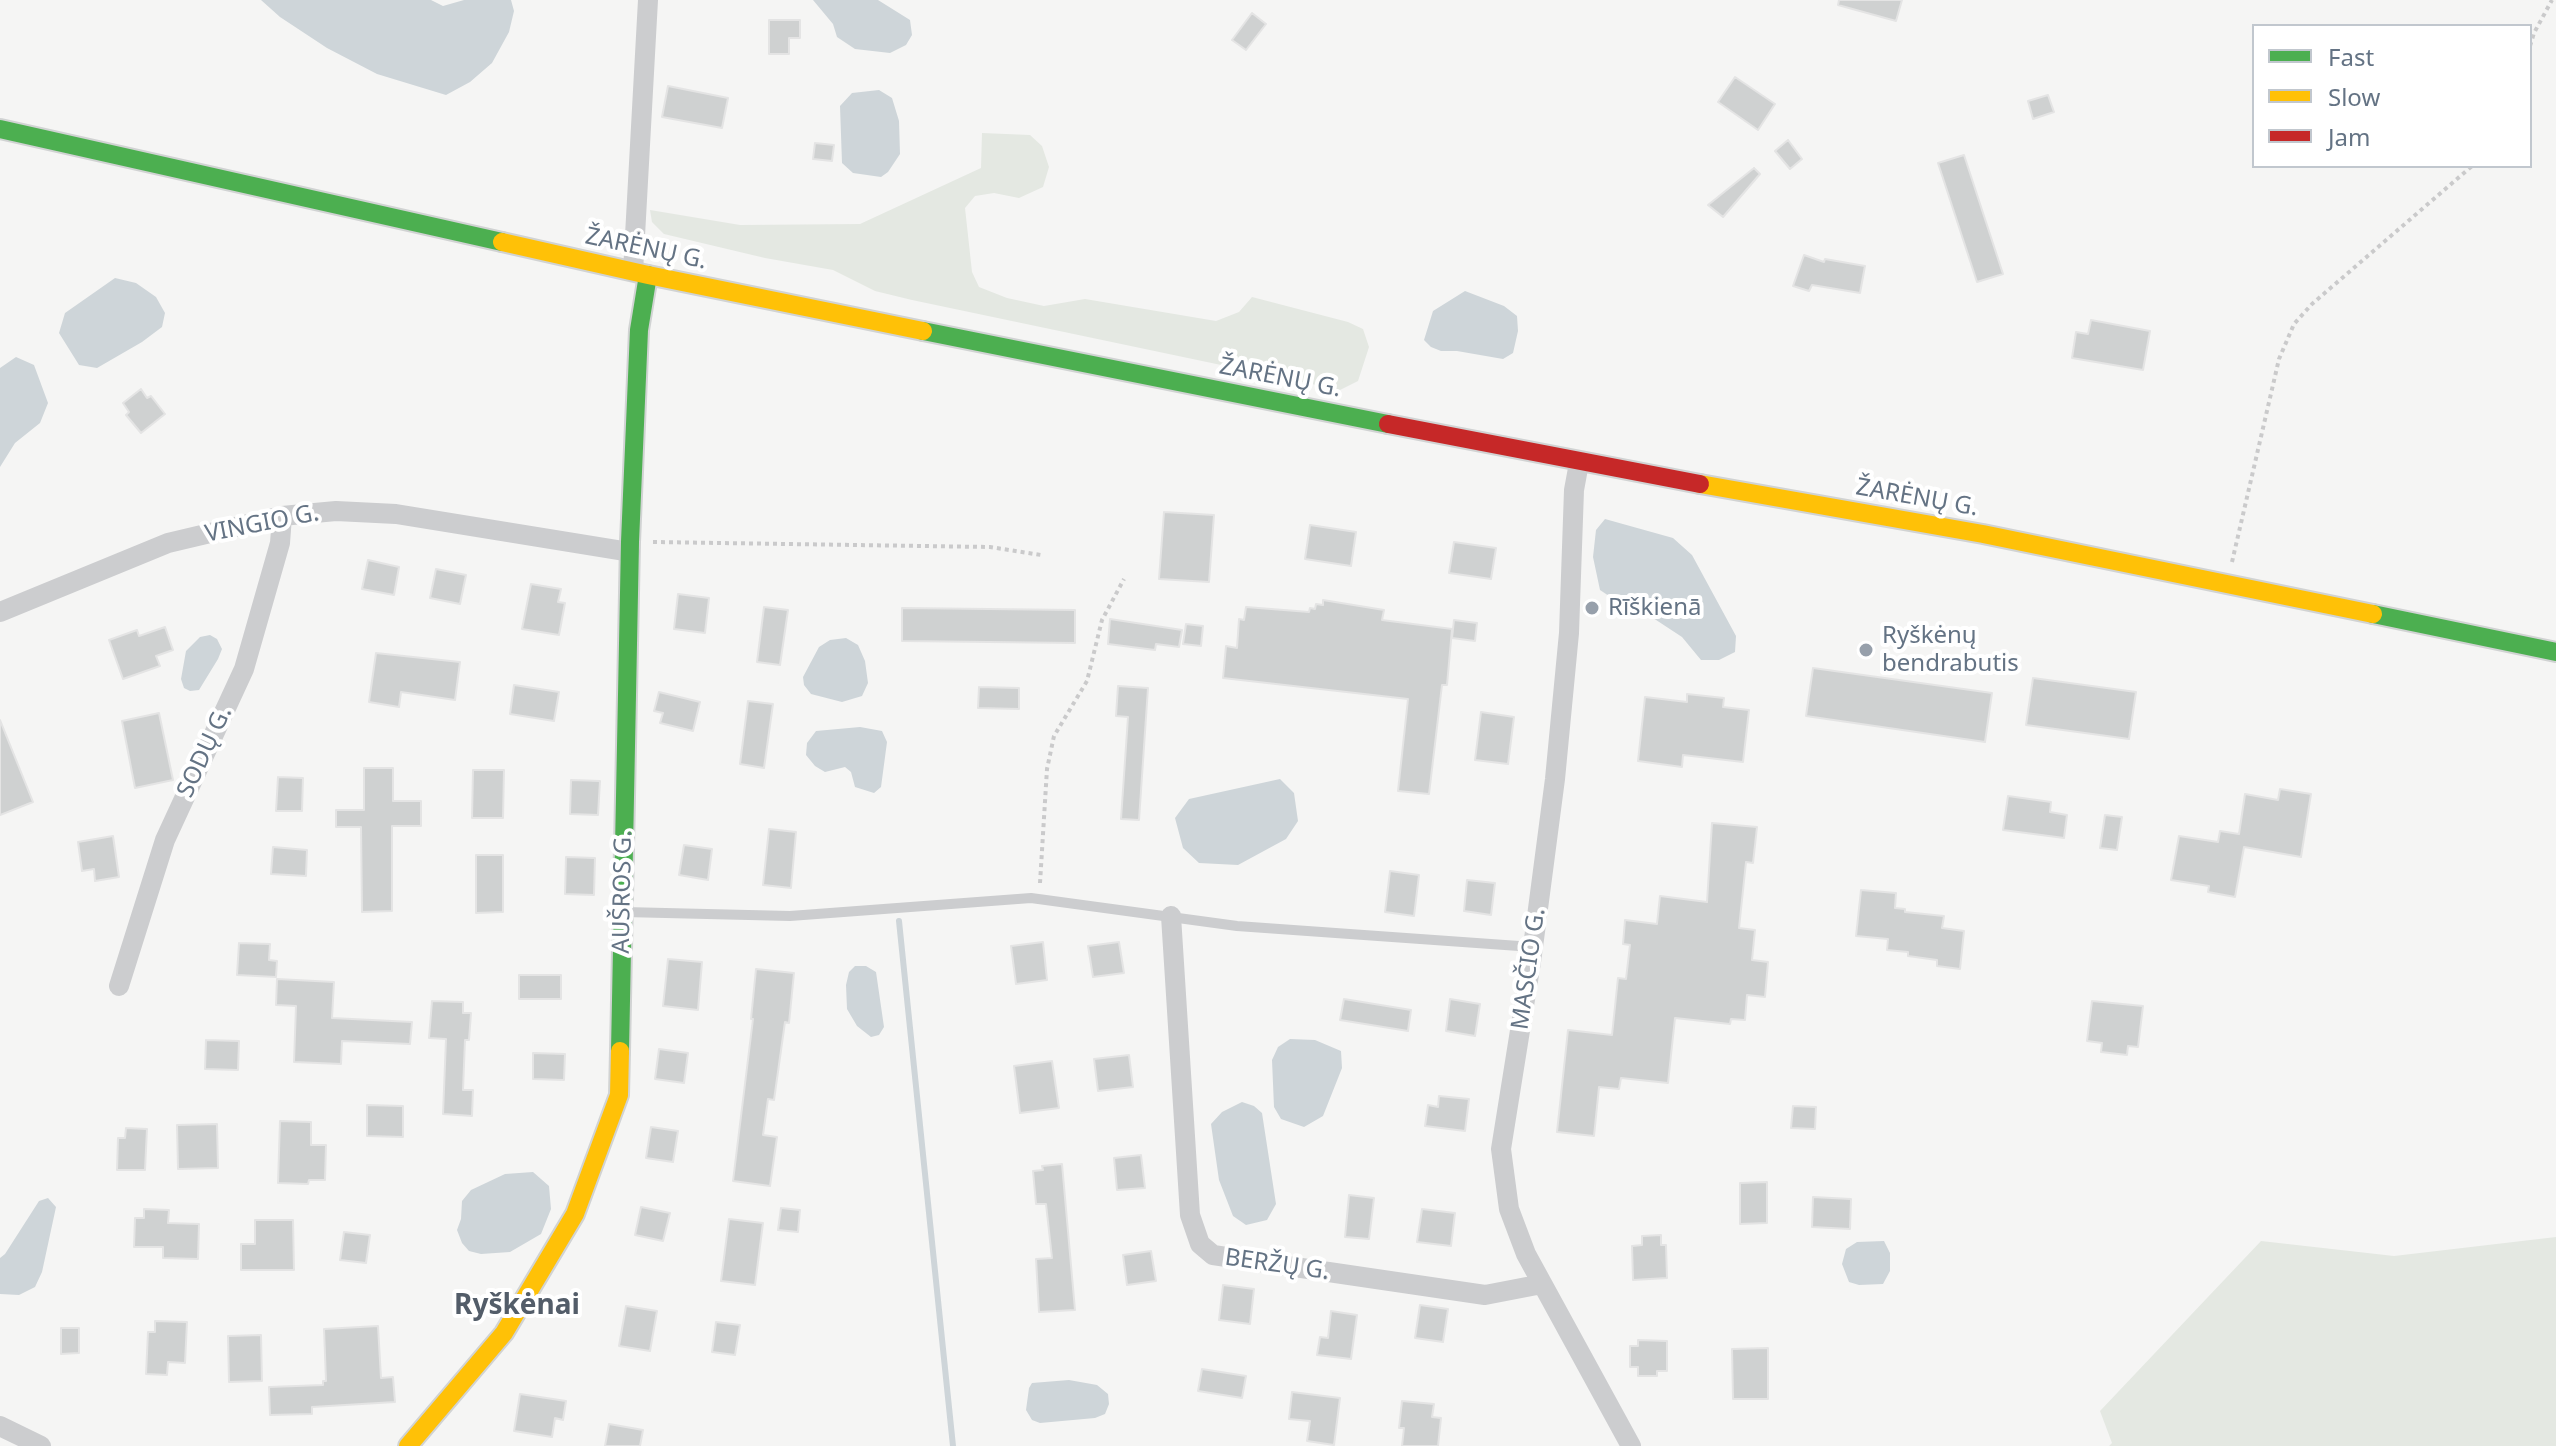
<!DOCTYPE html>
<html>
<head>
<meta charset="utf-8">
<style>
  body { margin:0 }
  #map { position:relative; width:2556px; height:1446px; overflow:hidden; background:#f5f5f4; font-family:"Noto Sans",sans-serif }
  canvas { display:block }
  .legend { position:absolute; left:2252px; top:24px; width:280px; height:144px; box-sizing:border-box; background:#fff; border:2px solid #c1c7ce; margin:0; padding:10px 14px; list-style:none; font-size:24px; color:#647384 }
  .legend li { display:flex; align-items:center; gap:16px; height:40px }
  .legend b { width:40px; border:2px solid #c1c7ce }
</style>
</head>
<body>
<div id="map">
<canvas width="2556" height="1446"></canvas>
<ul class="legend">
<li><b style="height:10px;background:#4caf50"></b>Fast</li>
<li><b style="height:10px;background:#ffc107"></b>Slow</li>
<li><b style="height:10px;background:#c62828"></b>Jam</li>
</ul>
</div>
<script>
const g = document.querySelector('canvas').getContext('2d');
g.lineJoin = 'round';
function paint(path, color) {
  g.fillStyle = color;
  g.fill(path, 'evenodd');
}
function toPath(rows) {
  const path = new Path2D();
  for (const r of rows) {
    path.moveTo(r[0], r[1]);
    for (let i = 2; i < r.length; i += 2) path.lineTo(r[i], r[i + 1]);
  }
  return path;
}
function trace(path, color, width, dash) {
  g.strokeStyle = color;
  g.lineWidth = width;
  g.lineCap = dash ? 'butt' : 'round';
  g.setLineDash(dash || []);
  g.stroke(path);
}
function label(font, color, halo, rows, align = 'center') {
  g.font = font + ' "Noto Sans",sans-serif';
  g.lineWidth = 8;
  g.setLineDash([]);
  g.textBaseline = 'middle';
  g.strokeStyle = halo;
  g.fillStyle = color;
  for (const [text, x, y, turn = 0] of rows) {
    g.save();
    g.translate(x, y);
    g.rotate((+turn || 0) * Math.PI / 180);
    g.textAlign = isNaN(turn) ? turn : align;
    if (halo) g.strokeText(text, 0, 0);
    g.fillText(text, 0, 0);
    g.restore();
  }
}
const green = toPath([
  [982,133,1030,135,1042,146,1049,167,1043,187,1019,198,994,193,975,196,965,208,972,272,979,287,1007,298,1044,306,1085,299,1216,321,1239,312,1252,297,1348,322,1363,329,1369,347,1358,381,1340,390,912,300,875,291,833,270,765,258,664,234,652,222,650,210,740,225,860,224,981,168],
  [2556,1237,2556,1446,2109,1446,2112,1443,2100,1411,2261,1241,2394,1256]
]);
const water = toPath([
  [261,0,431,0,443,6,464,0,511,0,514,11,509,32,492,63,470,82,446,95,377,74,327,48,280,17],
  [813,0,878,0,910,20,912,35,906,45,890,53,855,49,837,37,833,24],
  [879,90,892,98,899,121,900,154,888,172,881,177,853,173,842,163,840,106,852,93],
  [115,278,136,283,156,297,165,313,162,327,142,342,97,368,79,365,59,333,65,313],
  [1465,291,1504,306,1517,316,1518,331,1513,353,1503,359,1457,351,1441,351,1431,347,1424,340,1433,311],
  [16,357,34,365,48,403,40,423,15,443,0,467,0,368],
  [1605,519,1673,538,1692,555,1736,636,1735,652,1719,660,1701,660,1682,637,1650,616,1636,614,1600,590,1593,557,1596,530],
  [210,635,217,639,222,649,218,659,199,690,190,691,184,688,181,679,186,651,200,637],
  [846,638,858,645,865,661,868,683,862,696,842,702,811,694,804,685,803,677,819,647,830,640],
  [860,727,882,731,887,742,881,787,874,793,855,787,851,772,845,767,825,772,815,766,806,755,807,743,816,731],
  [1280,779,1294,793,1298,821,1286,839,1238,865,1199,863,1183,848,1175,818,1189,799],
  [855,966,866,966,876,972,884,1027,879,1035,871,1037,857,1026,847,1009,846,985,849,972],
  [1290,1039,1315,1040,1341,1051,1342,1068,1323,1116,1304,1127,1281,1119,1274,1107,1272,1060,1278,1047],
  [1242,1102,1254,1106,1262,1113,1276,1204,1267,1220,1246,1225,1233,1216,1219,1180,1211,1124,1222,1112],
  [533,1172,549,1186,551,1209,541,1234,510,1252,481,1254,469,1251,462,1243,457,1230,461,1219,462,1201,471,1190,505,1174],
  [48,1198,56,1207,42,1272,35,1287,19,1295,0,1294,0,1258,5,1254,39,1201],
  [1884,1241,1890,1253,1890,1271,1883,1284,1859,1285,1849,1282,1842,1264,1846,1249,1857,1242],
  [1069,1380,1097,1385,1108,1394,1109,1404,1105,1414,1095,1418,1040,1423,1032,1420,1026,1410,1029,1388,1032,1383]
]);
const stream = toPath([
  [899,921,953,1446]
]);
const building = toPath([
  [1839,0,1902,0,1896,21,1838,5,1839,0],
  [1252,13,1266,24,1246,50,1232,40,1252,13],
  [769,20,800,20,800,38,789,38,789,54,769,54,769,20],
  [1735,77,1775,104,1758,130,1718,102,1735,77],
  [668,86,728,98,722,128,662,117,668,86],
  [2048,95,2054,112,2033,119,2028,101,2048,95],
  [1788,140,1802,159,1790,169,1775,151,1788,140],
  [815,143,834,145,832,161,813,159,815,143],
  [1964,155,2003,274,1977,282,1938,163,1964,155],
  [1754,168,1760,174,1723,217,1708,205,1754,168],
  [1804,255,1824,262,1825,259,1865,266,1860,293,1812,285,1809,291,1793,286,1804,255],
  [2091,320,2150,331,2143,370,2072,358,2076,332,2088,334,2091,320],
  [141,389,147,398,151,396,165,414,141,433,126,415,129,412,123,403,141,389],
  [1164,512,1214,515,1209,582,1159,579,1164,512],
  [1310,525,1356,532,1351,566,1305,559,1310,525],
  [1454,542,1496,548,1491,579,1449,573,1454,542],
  [368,560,399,567,394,595,362,589,368,560],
  [436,569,466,575,460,604,430,598,436,569],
  [531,584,561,589,558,602,565,603,559,635,522,629,531,584],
  [678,594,709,598,705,633,674,629,678,594],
  [1323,600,1384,610,1382,620,1452,629,1447,685,1442,685,1429,794,1398,791,1408,699,1223,678,1226,646,1237,648,1239,619,1244,620,1246,607,1309,612,1310,608,1315,609,1316,604,1323,605,1323,600],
  [764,607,788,610,780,665,757,662,764,607],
  [902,608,1075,610,1075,643,902,641,902,608],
  [1110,619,1182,630,1179,647,1156,644,1155,650,1108,644,1110,619],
  [1454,620,1477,623,1475,641,1452,638,1454,620],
  [1186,624,1203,626,1201,646,1183,644,1186,624],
  [165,627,173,650,156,656,160,666,123,679,109,640,137,630,139,636,165,627],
  [376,653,460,662,455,700,401,692,399,707,369,702,376,653],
  [1813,668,1992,693,1985,742,1806,716,1813,668],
  [2033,678,2136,692,2129,739,2026,725,2033,678],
  [514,685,559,692,554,721,510,714,514,685],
  [1118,686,1148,688,1139,820,1121,819,1128,717,1116,716,1118,686],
  [979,687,1019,688,1019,709,978,708,979,687],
  [659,692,700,702,693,731,660,723,663,713,654,711,659,692],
  [1687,694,1724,698,1723,707,1749,710,1743,762,1683,755,1682,767,1638,761,1645,697,1687,702,1687,694],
  [748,701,773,704,764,768,740,764,748,701],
  [1481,712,1514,717,1508,764,1475,760,1481,712],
  [159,713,173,780,135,788,122,721,159,713],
  [0,720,33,802,0,815,0,720],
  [364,768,393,768,393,801,421,801,421,826,392,826,392,911,362,912,361,827,336,827,336,810,364,810,364,768],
  [473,770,504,770,503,818,472,818,473,770],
  [278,777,303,778,302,811,276,811,278,777],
  [571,780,600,781,598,815,570,814,571,780],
  [2280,789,2311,794,2301,857,2244,847,2235,897,2208,892,2209,886,2171,880,2179,836,2218,842,2220,831,2239,834,2245,794,2278,800,2280,789],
  [2008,796,2051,802,2050,812,2067,815,2064,838,2003,830,2008,796],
  [2105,815,2122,817,2117,850,2100,848,2105,815],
  [1712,823,1757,827,1753,863,1746,862,1739,928,1755,930,1752,960,1768,962,1765,997,1747,995,1745,1020,1731,1019,1730,1024,1675,1018,1668,1083,1621,1078,1619,1089,1599,1087,1594,1136,1557,1132,1568,1030,1612,1035,1618,978,1626,979,1630,945,1623,944,1625,920,1657,924,1660,896,1707,902,1712,823],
  [769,829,796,832,791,888,763,885,769,829],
  [113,836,119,877,95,881,94,869,82,871,78,842,113,836],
  [684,845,712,849,708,880,679,875,684,845],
  [273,847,307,850,306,876,271,874,273,847],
  [476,855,503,855,503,912,476,913,476,855],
  [566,857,595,858,594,895,565,894,566,857],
  [1390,871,1419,875,1414,916,1385,912,1390,871],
  [1467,880,1495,883,1491,915,1464,911,1467,880],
  [1861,890,1896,893,1895,908,1905,909,1905,912,1944,916,1942,928,1964,931,1960,969,1937,966,1937,960,1908,956,1908,952,1887,950,1888,939,1856,936,1861,890],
  [1043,942,1047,980,1016,984,1011,946,1043,942],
  [1119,942,1124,973,1093,977,1088,946,1119,942],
  [239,943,270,944,269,960,277,961,276,977,237,975,239,943],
  [668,959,702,962,698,1010,663,1006,668,959],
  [756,969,794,973,789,1023,785,1022,774,1100,768,1099,763,1135,777,1137,770,1186,733,1181,753,1019,751,1019,756,969],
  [519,975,561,975,561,999,519,999,519,975],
  [277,979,334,982,332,1018,412,1022,410,1044,342,1041,341,1064,294,1062,296,1006,276,1005,277,979],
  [1344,999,1411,1010,1408,1031,1340,1020,1344,999],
  [1450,999,1480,1004,1475,1036,1446,1031,1450,999],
  [432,1001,463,1002,463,1013,471,1013,469,1040,465,1040,463,1090,473,1090,472,1116,443,1114,446,1039,429,1038,432,1001],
  [2092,1001,2143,1006,2138,1047,2128,1046,2127,1055,2101,1052,2102,1043,2087,1041,2092,1001],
  [206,1040,239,1041,238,1070,205,1069,206,1040],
  [659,1049,688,1053,684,1083,655,1079,659,1049],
  [533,1053,565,1054,564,1080,533,1079,533,1053],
  [1129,1055,1133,1087,1098,1091,1094,1059,1129,1055],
  [1052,1061,1059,1108,1020,1113,1014,1066,1052,1061],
  [1439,1096,1469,1099,1465,1131,1425,1126,1428,1105,1438,1107,1439,1096],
  [367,1105,403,1106,403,1137,367,1136,367,1105],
  [1793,1106,1816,1107,1815,1129,1791,1128,1793,1106],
  [280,1121,311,1122,311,1145,326,1145,325,1180,309,1180,308,1184,278,1183,280,1121],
  [217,1124,218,1168,178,1169,177,1125,217,1124],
  [651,1127,678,1131,673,1162,646,1158,651,1127],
  [126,1128,147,1129,145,1170,117,1170,118,1138,125,1138,126,1128],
  [1141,1155,1145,1188,1117,1190,1114,1158,1141,1155],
  [1062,1164,1075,1310,1039,1312,1036,1259,1052,1258,1046,1204,1036,1204,1033,1171,1043,1170,1042,1166,1062,1164],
  [1767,1182,1767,1223,1740,1224,1740,1183,1767,1182],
  [1349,1195,1374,1198,1369,1239,1345,1237,1349,1195],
  [1813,1197,1851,1199,1850,1229,1812,1227,1813,1197],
  [641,1207,670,1213,663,1241,635,1235,641,1207],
  [781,1208,800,1210,798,1232,778,1230,781,1208],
  [144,1209,169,1210,168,1223,199,1224,198,1259,163,1258,163,1247,134,1247,135,1218,144,1218,144,1209],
  [1422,1209,1455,1213,1451,1246,1417,1242,1422,1209],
  [729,1219,763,1223,755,1285,721,1281,729,1219],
  [255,1220,293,1220,294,1270,241,1270,241,1244,255,1244,255,1220],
  [344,1232,370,1235,366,1263,340,1260,344,1232],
  [1661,1235,1661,1245,1666,1245,1667,1278,1633,1280,1632,1246,1642,1245,1642,1236,1661,1235],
  [1151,1251,1156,1281,1127,1285,1123,1255,1151,1251],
  [1223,1285,1254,1289,1250,1324,1219,1320,1223,1285],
  [1420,1305,1448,1309,1443,1342,1415,1338,1420,1305],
  [626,1306,657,1311,650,1351,619,1346,626,1306],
  [1331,1311,1357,1315,1351,1359,1317,1355,1320,1337,1328,1338,1331,1311],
  [155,1321,187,1322,185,1363,168,1362,167,1375,146,1374,148,1332,155,1332,155,1321],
  [716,1322,740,1325,735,1355,712,1352,716,1322],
  [378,1326,381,1378,393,1377,395,1402,312,1407,312,1414,270,1415,269,1387,323,1385,323,1381,326,1381,324,1329,378,1326],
  [61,1328,79,1328,79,1353,61,1354,61,1328],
  [261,1335,262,1381,229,1382,228,1336,261,1335],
  [1638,1340,1667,1341,1667,1371,1657,1371,1657,1376,1638,1376,1638,1367,1630,1367,1630,1346,1638,1346,1638,1340],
  [1768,1348,1768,1399,1733,1399,1732,1349,1768,1348],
  [1202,1369,1246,1376,1242,1398,1198,1391,1202,1369],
  [1292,1392,1340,1398,1334,1445,1307,1441,1310,1421,1289,1419,1292,1392],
  [520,1394,566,1401,563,1420,555,1418,552,1437,514,1431,520,1394],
  [1402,1401,1434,1404,1432,1417,1441,1418,1438,1446,1402,1446,1404,1428,1399,1428,1402,1401],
  [609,1424,643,1430,640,1446,605,1446,609,1424]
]);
const path = toPath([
  [2530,46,2534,33,2552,0],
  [653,542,990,547,1041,555],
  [2232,562,2279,359,2294,324,2312,304,2472,166],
  [1040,883,1047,769,1054,736,1087,681,1102,620,1124,579]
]);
const lane = toPath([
  [624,912,790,916,1031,898,1237,926,1533,947]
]);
const street = toPath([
  [633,272,648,0],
  [1579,463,1574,490,1569,633,1555,779,1531,962,1501,1149,1509,1209,1526,1254,1631,1446],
  [0,612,168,543,282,516,336,511,396,514,630,552],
  [1171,916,1190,1215,1200,1244,1213,1255,1485,1295,1542,1284],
  [119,986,165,840,244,669,280,543,282,516],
  [0,1426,41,1446]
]);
const fast = toPath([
  [0,129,502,242],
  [923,331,1388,424],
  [2373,614,2556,652],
  [620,1051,630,542,639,330,648,275]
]);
const slow = toPath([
  [502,242,648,275,923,331],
  [1700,484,1983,534,2373,614],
  [408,1446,504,1333,575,1214,619,1095,620,1051]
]);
const jam = toPath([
  [1388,424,1700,484]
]);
const markers = [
  [1592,608,8,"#97a0ab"],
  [1866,650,8,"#97a0ab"]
];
const streetNames = [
  ["ŽARĖNŲ G.",646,249,12],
  ["ŽARĖNŲ G.",1280,378,11],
  ["ŽARĖNŲ G.",1917,498,10],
  ["VINGIO G.",262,524,-11],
  ["SODŲ G.",205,752,-65],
  ["AUŠROS G.",623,892,-89],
  ["MASČIO G.",1529,969,-82],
  ["BERŽŲ G.",1277,1265,8]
];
const poiNames = [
  ["Rīškienā",1608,608],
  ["Ryškėnų",1882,636],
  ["bendrabutis",1882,664]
];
const quarterNames = [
  ["Ryškėnai",517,1306]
];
paint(green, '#e4e8e2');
paint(water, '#ced5d9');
trace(stream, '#ced5d9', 6);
paint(building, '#cfd1d1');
trace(building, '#e4e4e4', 2);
trace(fast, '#d1d3d3', 22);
trace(slow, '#d1d3d3', 22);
trace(jam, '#d1d3d3', 22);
trace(path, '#cacacb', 4, [4, 4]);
trace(lane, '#cccdcf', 10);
trace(street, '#cccdcf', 20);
trace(fast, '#4caf50', 18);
trace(slow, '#ffc107', 18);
trace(jam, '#c62828', 18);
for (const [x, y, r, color] of markers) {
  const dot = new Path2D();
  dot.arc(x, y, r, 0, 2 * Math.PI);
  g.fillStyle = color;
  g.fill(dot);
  trace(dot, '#fff', 3);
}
label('24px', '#647384', '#fff', streetNames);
label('24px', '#647384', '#fff', poiNames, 'left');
label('bold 28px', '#535d69', '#fff', quarterNames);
</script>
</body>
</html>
